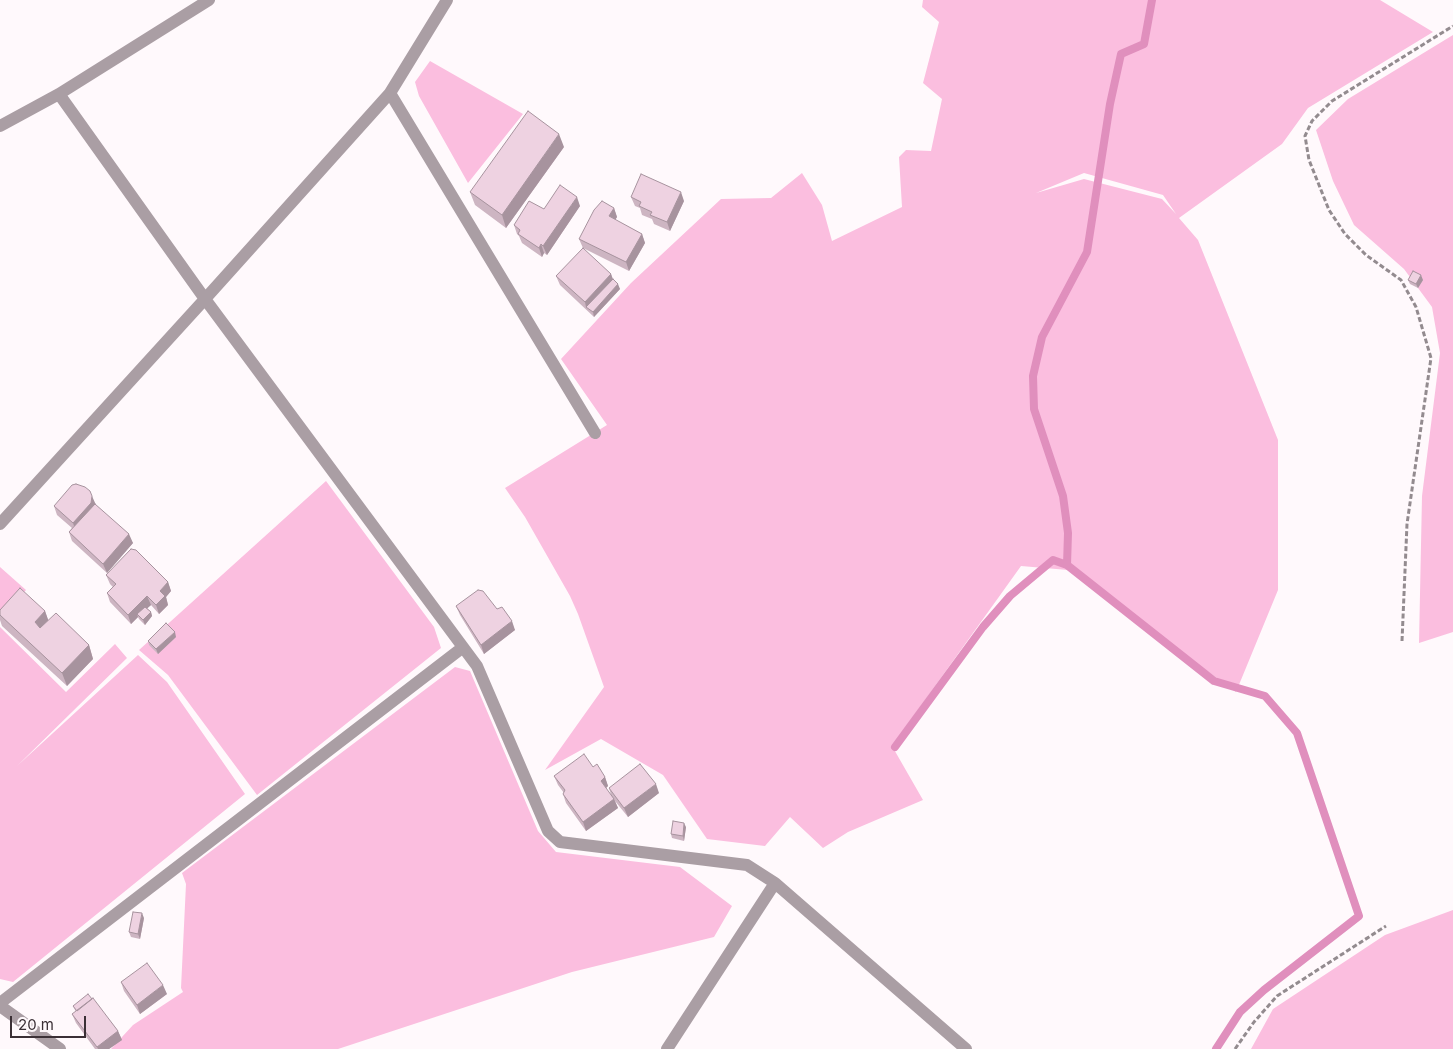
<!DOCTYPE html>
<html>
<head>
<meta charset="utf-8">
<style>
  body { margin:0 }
  #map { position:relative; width:1453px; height:1049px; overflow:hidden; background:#fff9fc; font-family:Inter,sans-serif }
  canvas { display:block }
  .scale { position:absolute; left:10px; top:1016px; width:76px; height:22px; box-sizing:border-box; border:2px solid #3b3036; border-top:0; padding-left:6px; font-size:15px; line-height:18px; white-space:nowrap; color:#3b3036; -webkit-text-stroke:4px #fff9fc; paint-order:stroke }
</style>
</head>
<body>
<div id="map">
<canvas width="1453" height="1049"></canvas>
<div class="scale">20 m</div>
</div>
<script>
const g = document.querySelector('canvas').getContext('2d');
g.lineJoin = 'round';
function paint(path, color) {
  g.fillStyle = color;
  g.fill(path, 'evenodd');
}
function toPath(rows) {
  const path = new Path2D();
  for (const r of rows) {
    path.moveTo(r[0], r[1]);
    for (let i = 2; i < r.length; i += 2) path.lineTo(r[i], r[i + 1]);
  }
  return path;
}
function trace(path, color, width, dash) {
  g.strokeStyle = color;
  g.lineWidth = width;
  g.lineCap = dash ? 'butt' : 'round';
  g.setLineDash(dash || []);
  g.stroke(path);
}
const green = toPath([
  [923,0,1380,0,1433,32,1308,108,1282,144,1179,218,1198,240,1278,440,1278,590,1236,692,1068,570,1021,566,892,746,923,800,848,832,823,848,790,817,765,846,707,839,663,775,601,739,545,770,604,687,578,614,570,596,525,517,505,488,607,425,561,359,631,283,721,199,771,198,802,173,822,205,832,241,902,207,899,157,906,150,931,151,942,99,923,83,939,22,922,7],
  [1084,173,1163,195,1176,214,1162,199,1084,179,1036,193],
  [1453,35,1453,632,1419,643,1422,496,1440,353,1432,307,1404,269,1354,225,1333,181,1316,130,1348,99],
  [430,61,523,114,468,183,419,96,415,82],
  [326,481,434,627,441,648,257,795,168,675,139,650],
  [0,567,26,590,0,620],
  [0,627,66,692,115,644,127,658,17,766,138,655,167,682,245,794,13,982,0,979],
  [455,667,470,671,538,831,556,852,680,867,732,906,714,937,572,972,338,1049,111,1049,133,1025,183,992,181,988,186,884,182,873],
  [1453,910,1453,1049,1251,1049,1273,1009,1385,935]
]);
const stream = toPath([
  [1067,565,1068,533,1063,496,1034,409,1033,376,1042,337,1087,252,1110,104,1121,54,1144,44,1152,0],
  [895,747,983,627,1010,596,1053,560,1067,565,1214,681,1265,696,1297,733,1359,916,1264,990,1240,1012,1216,1049]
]);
const path = toPath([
  [1402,641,1407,524,1431,358,1416,307,1401,280,1366,255,1345,234,1329,210,1309,160,1305,136,1312,121,1332,101,1453,26],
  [1235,1049,1254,1022,1277,996,1386,926]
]);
const minor = toPath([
  [390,93,595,433],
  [59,94,205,299,477,666,548,831,560,842,747,865,775,883,966,1049],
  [0,126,59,94,209,0],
  [0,524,205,299,390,93,447,0],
  [0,1003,462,648],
  [0,1006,60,1049],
  [667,1049,775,883]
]);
const wall = toPath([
  [564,147,506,228,475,205,470,192],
  [631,197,684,201,670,231,654,224,652,219,642,215,640,208,635,206],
  [580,206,547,255,544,253,542,257,522,243,519,236,517,234,514,225,544,209],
  [614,208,617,217,615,220,642,234,645,243,629,271,583,248,579,239],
  [611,274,613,279,620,289,594,317,560,285,556,276],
  [1408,280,1423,280,1418,288,1410,284],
  [95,504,133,543,107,573,72,541,69,532,72,528,57,515,54,506],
  [106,575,168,582,171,591,166,597,168,605,159,614,151,605,147,608,151,612,152,616,145,625,139,619,138,617,131,624,110,602,107,593,113,587,110,584],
  [456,606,497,609,515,630,484,654,460,615],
  [0,610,45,611,48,620,89,645,93,659,67,686,2,626,0,620],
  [176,637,158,654,149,645,148,641],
  [593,767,605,777,608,786,606,788,611,795,609,788,659,793,628,817,615,801,618,808,586,831,566,803,563,794,564,793,558,785,554,776],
  [686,827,684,841,672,838,671,834],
  [144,918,140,939,131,937,129,932],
  [121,982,167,994,140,1014,124,991],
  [92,999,118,1031,122,1040,109,1049,95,1049,76,1023,72,1014,76,1012,73,1006]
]);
const shadedWall = toPath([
  [559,134,564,147,506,228,502,215],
  [681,192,684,201,670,231,667,222],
  [577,197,580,206,547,255,543,246],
  [614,208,617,217,612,225,609,216],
  [642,234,645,243,629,271,626,262],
  [541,244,544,253,542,257,539,248],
  [611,274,614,283,586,307,585,302],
  [1421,275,1423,280,1418,288,1416,284],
  [618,284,620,289,594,317,593,312],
  [92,496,96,505,76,532,73,523],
  [129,534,133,543,107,573,103,564],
  [168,582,171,591,166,597,168,605,159,614,156,605,160,591],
  [147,596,151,605,139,616,137,614,138,617,131,624,128,615],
  [45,611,50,625,40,635,35,622],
  [151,612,152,616,145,625,143,620],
  [512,621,515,630,484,654,481,645],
  [175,632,176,637,158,654,156,649],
  [89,645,93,659,67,686,62,673],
  [605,777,608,786,604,790,601,781],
  [656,784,659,793,628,817,624,808],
  [614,799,618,808,586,831,583,822],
  [684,823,686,827,684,841,683,836],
  [142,913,144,918,140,939,138,934],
  [163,985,167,994,140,1014,137,1005],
  [118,1031,122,1040,109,1049,98,1049,97,1047]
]);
const building = toPath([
  [528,111,559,134,502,215,470,192,528,111],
  [641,174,681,192,667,222,650,215,652,212,639,206,641,202,631,197,641,174],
  [560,185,577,197,543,246,541,244,539,248,518,234,520,230,514,225,529,201,544,209,560,185],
  [602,201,614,208,609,216,642,234,626,262,579,239,594,210,602,201],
  [583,248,611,274,585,302,556,276,583,248],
  [1413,271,1421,275,1416,284,1408,280,1413,271],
  [613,279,618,284,593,312,586,307,613,279],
  [76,484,85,487,90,491,92,496,91,503,73,523,54,506,72,485,76,484],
  [95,504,129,534,103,564,69,532,95,504],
  [131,549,136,550,168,582,160,591,165,596,156,605,147,596,128,615,107,593,116,584,106,575,131,549],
  [20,588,45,611,35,622,40,628,56,613,89,645,62,673,0,615,0,610,20,588],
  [478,590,483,591,497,609,502,607,512,621,481,645,456,606,478,590],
  [145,607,151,612,143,620,137,614,145,607],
  [166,623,175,632,156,649,148,641,166,623],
  [584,754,593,767,597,764,605,777,601,781,614,799,583,822,563,794,565,790,554,776,584,754],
  [640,764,656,784,624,808,609,788,640,764],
  [673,821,684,823,683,836,671,834,673,821],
  [133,912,142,913,138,934,129,932,133,912],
  [147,963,163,985,137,1005,121,982,147,963],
  [88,994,92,999,77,1011,73,1006,88,994],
  [93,998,118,1031,97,1047,72,1014,93,998]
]);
paint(green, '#fbbedf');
trace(stream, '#e08fbd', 8);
trace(path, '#938b8f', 3, [5, 2.5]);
trace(minor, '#aa9ea4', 12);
paint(wall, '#cdb5c2');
paint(shadedWall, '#a7939e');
paint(building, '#eed2e1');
trace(building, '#a7939e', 1);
</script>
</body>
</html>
